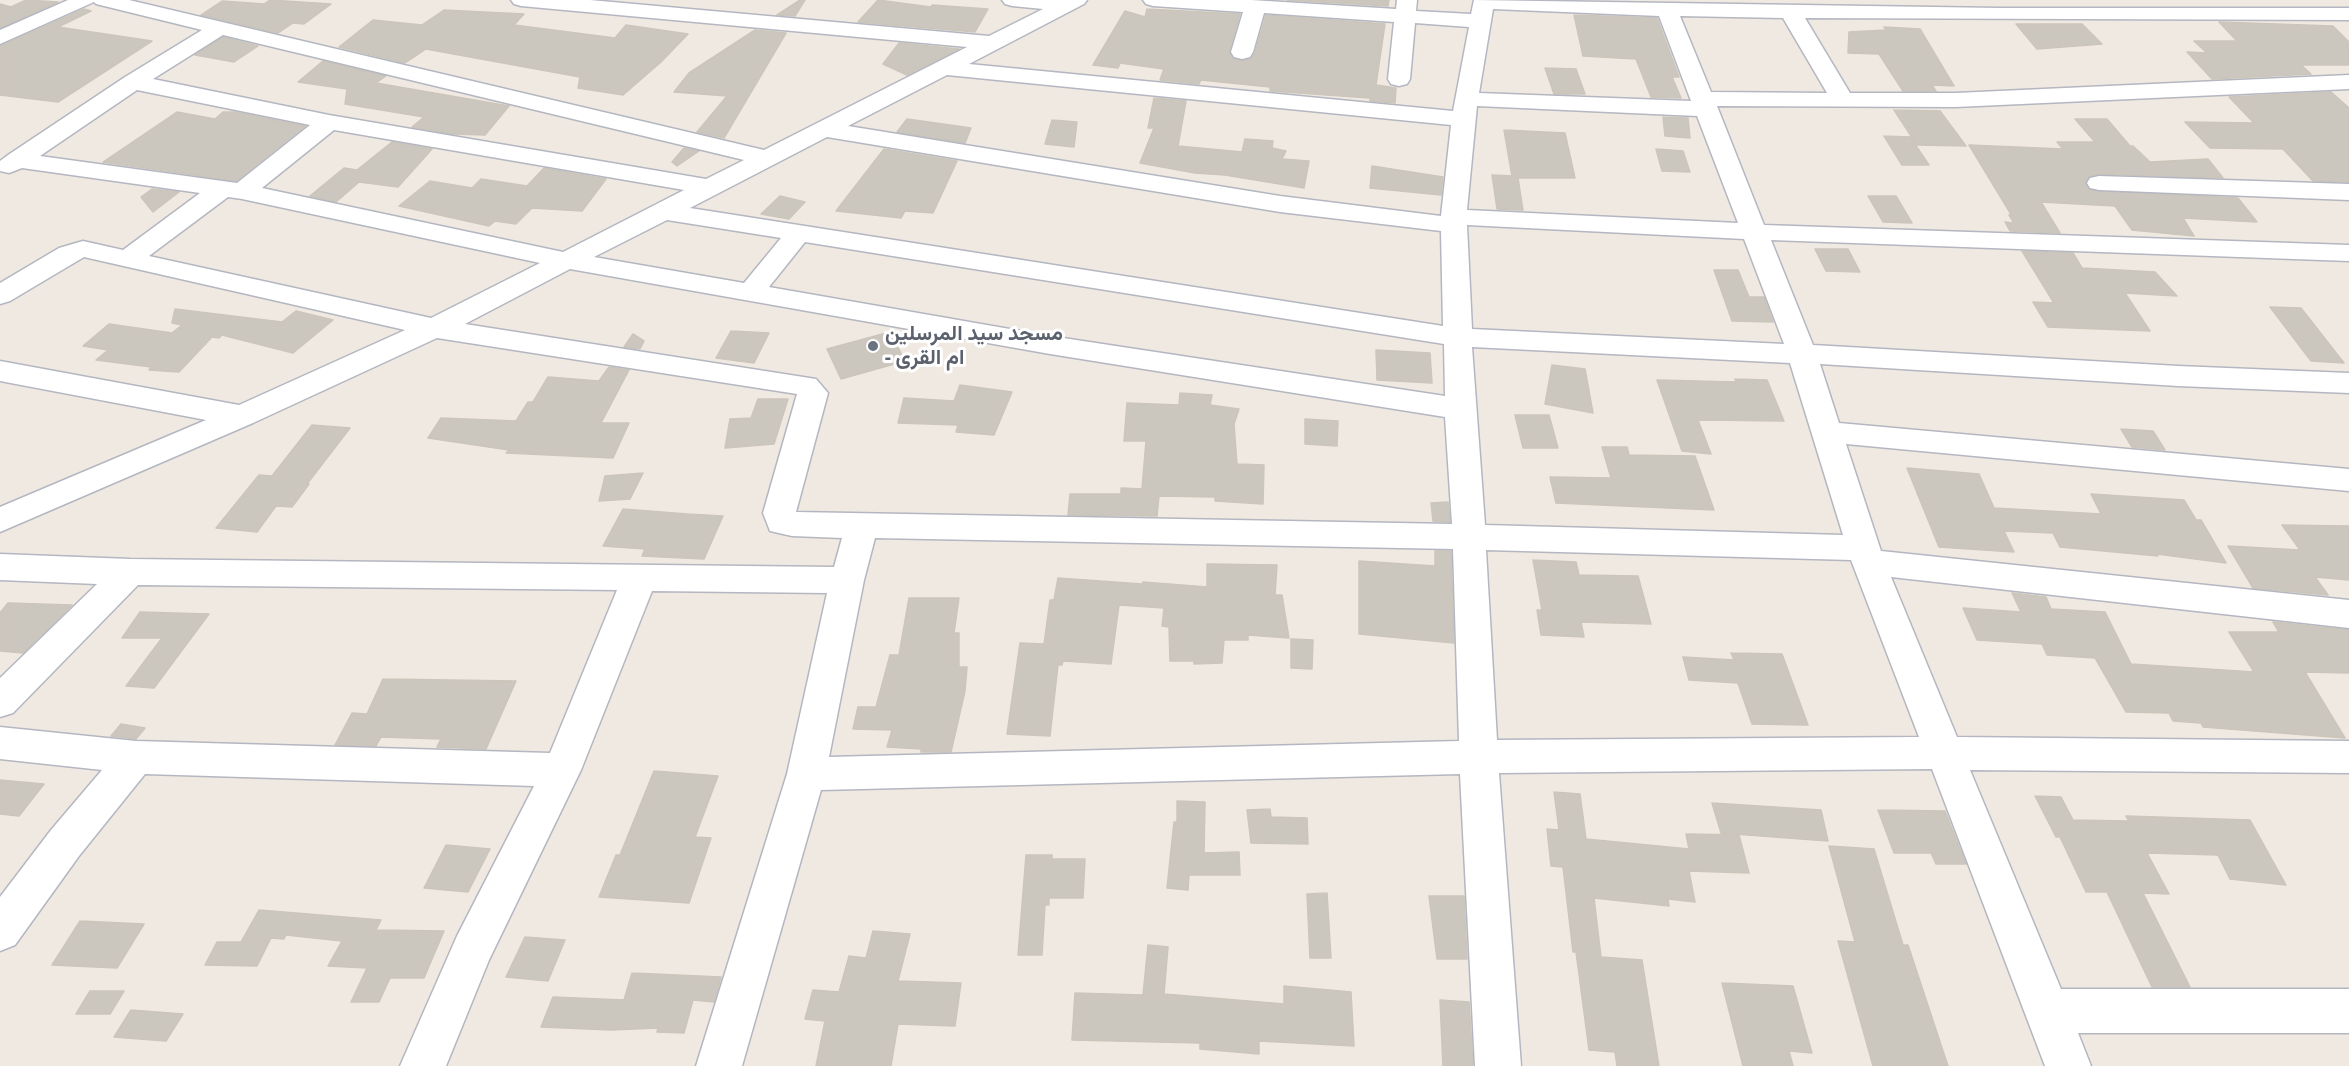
<!DOCTYPE html>
<html>
<head>
<meta charset="utf-8">
<style>
  body { margin:0 }
  canvas { display:block; background:#efe9e1 }
</style>
</head>
<body>
<canvas width="2349" height="1066"></canvas>
<script>
const g = document.querySelector('canvas').getContext('2d');
g.lineJoin = 'round';
function paint(path, color) {
  g.fillStyle = color;
  g.fill(path, 'evenodd');
}
function toPath(rows) {
  const path = new Path2D();
  for (const r of rows) {
    path.moveTo(r[0], r[1]);
    for (let i = 2; i < r.length; i += 2) path.lineTo(r[i], r[i + 1]);
  }
  return path;
}
function trace(path, color, width, dash) {
  g.strokeStyle = color;
  g.lineWidth = width;
  g.lineCap = dash ? 'butt' : 'round';
  g.setLineDash(dash || []);
  g.stroke(path);
}
function label(font, color, halo, rows, align = 'center') {
  g.font = font + ' "Archivo Narrow",Vazirmatn,sans-serif';
  g.lineWidth = 6;
  g.setLineDash([]);
  g.textBaseline = 'middle';
  g.strokeStyle = halo;
  g.fillStyle = color;
  for (const [text, x, y, turn = 0] of rows) {
    g.save();
    g.translate(x, y);
    g.rotate((+turn || 0) * Math.PI / 180);
    g.textAlign = isNaN(turn) ? turn : align;
    if (halo) g.strokeText(text, 0, 0);
    g.fillText(text, 0, 0);
    g.restore();
  }
}
const building = toPath([
  [26,0,58,2,0,28,0,4,11,7,26,0],
  [270,0,331,4,304,24,293,23,278,33,201,15,222,1,264,4,270,0],
  [800,0,805,0,795,16,777,15,800,0],
  [878,0,931,7,932,5,988,9,975,32,858,22,878,0],
  [1287,0,1389,0,1388,6,1287,0],
  [84,9,91,11,58,27,152,41,58,102,0,95,0,46,84,9],
  [1147,9,1240,14,1229,51,1232,58,1241,61,1251,59,1255,53,1266,15,1385,24,1376,85,1396,88,1395,103,1370,101,1370,98,1270,91,1270,87,1201,80,1199,84,1160,80,1164,69,1120,63,1118,68,1093,65,1125,11,1145,17,1147,9],
  [444,10,524,14,514,25,615,38,626,25,688,34,661,62,623,95,578,88,580,77,426,49,405,63,339,47,373,20,422,25,444,10],
  [1574,15,1657,18,1679,77,1672,77,1681,98,1651,97,1636,59,1583,56,1574,15],
  [2219,22,2333,26,2349,42,2349,65,2301,65,2311,74,2212,79,2187,52,2207,53,2194,41,2237,41,2219,22],
  [2016,24,2082,24,2102,44,2037,49,2016,24],
  [1884,27,1920,29,1954,86,1932,85,1936,91,1903,91,1879,54,1848,53,1849,32,1886,30,1884,27],
  [755,30,786,33,724,138,697,132,727,96,674,92,689,73,755,30],
  [223,37,258,46,234,62,195,55,223,37],
  [899,43,959,49,907,75,883,64,899,43],
  [323,61,386,76,376,83,509,106,485,135,452,134,412,127,424,117,345,104,347,89,298,82,323,61],
  [1545,68,1576,69,1585,94,1554,94,1545,68],
  [2331,92,2349,108,2349,182,2313,181,2283,149,2210,148,2185,122,2254,123,2229,97,2331,92],
  [1154,98,1186,101,1178,146,1242,152,1245,139,1273,141,1272,148,1286,151,1282,159,1309,161,1304,188,1225,175,1195,173,1140,163,1154,128,1148,128,1154,98],
  [1894,110,1940,111,1966,146,1917,145,1894,110],
  [177,112,215,119,223,112,235,112,305,126,236,181,103,162,177,112],
  [1663,117,1688,118,1690,138,1665,136,1663,117],
  [907,119,957,126,971,128,965,143,897,132,907,119],
  [2075,119,2107,119,2130,146,2133,146,2150,162,2208,159,2223,178,2099,174,2090,176,2085,182,2090,190,2238,198,2257,222,2183,218,2194,236,2132,230,2115,206,2041,202,2060,233,2010,231,2005,222,2014,223,2009,215,2012,216,1969,145,2063,149,2057,142,2095,142,2075,119],
  [1052,120,1077,122,1074,147,1045,144,1052,120],
  [1504,130,1565,133,1575,178,1518,178,1523,210,1497,209,1492,175,1512,176,1504,130],
  [1884,136,1910,137,1929,165,1902,165,1884,136],
  [392,142,432,149,398,187,359,182,336,202,310,196,344,168,357,170,392,142],
  [684,148,699,151,677,166,672,162,684,148],
  [884,149,957,161,933,213,905,211,901,218,836,211,884,149],
  [1656,149,1683,151,1690,172,1662,171,1656,149],
  [1372,166,1443,177,1441,195,1370,188,1372,166],
  [544,168,606,179,582,211,532,208,516,224,495,221,489,226,399,206,430,181,472,188,481,179,527,186,544,168],
  [152,189,179,192,153,212,141,197,152,189],
  [780,196,805,202,789,219,761,214,780,196],
  [1868,196,1896,196,1912,223,1883,222,1868,196],
  [1815,249,1848,249,1860,272,1826,271,1815,249],
  [2022,251,2073,253,2082,268,2155,272,2177,296,2125,293,2150,331,2048,327,2033,302,2054,303,2022,251],
  [1714,270,1738,270,1749,297,1764,297,1773,322,1732,321,1714,270],
  [2270,307,2301,308,2344,363,2311,361,2270,307],
  [175,309,282,322,296,311,333,320,293,353,222,335,219,338,212,337,179,372,149,370,151,367,96,360,108,350,83,346,109,324,172,333,182,325,172,323,175,309],
  [731,331,769,333,754,363,716,358,731,331],
  [890,332,905,361,841,379,827,349,890,332],
  [633,334,644,341,640,349,624,347,633,334],
  [1376,350,1430,353,1432,383,1377,380,1376,350],
  [1552,365,1585,369,1593,413,1545,404,1552,365],
  [609,367,629,370,601,423,629,423,613,458,506,453,509,450,428,438,441,418,516,421,528,402,533,402,548,377,599,381,609,367],
  [1735,379,1767,380,1784,421,1698,420,1711,454,1682,451,1657,380,1736,382,1735,379],
  [960,385,1012,392,994,435,956,432,958,425,898,423,904,398,954,401,960,385],
  [1180,393,1212,395,1210,405,1239,409,1234,424,1237,464,1264,465,1263,504,1215,501,1215,497,1159,496,1157,516,1068,515,1070,494,1121,494,1121,488,1142,489,1146,441,1124,441,1127,403,1179,405,1180,393],
  [758,399,788,399,774,444,725,448,730,419,751,418,758,399],
  [1515,415,1549,415,1558,448,1523,448,1515,415],
  [1305,419,1338,421,1337,446,1305,444,1305,419],
  [312,425,350,428,307,484,309,484,292,507,276,506,257,532,216,528,259,475,272,476,312,425],
  [2121,429,2153,431,2165,450,2132,447,2121,429],
  [1602,447,1627,447,1629,455,1695,456,1714,510,1556,503,1550,477,1611,478,1602,447],
  [1907,468,1979,474,1994,508,2101,514,2091,494,2184,500,2196,520,2201,520,2226,563,2157,554,2158,556,2060,547,2053,533,2004,531,2014,552,1939,547,1907,468],
  [643,473,630,499,599,501,605,476,643,473],
  [1448,502,1450,522,1433,521,1431,503,1448,502],
  [623,509,687,514,723,516,704,559,642,556,645,549,603,546,623,509],
  [2282,525,2349,526,2349,580,2315,577,2328,595,2253,588,2228,546,2300,550,2282,525],
  [1435,551,1451,551,1454,643,1359,634,1359,561,1435,566,1435,551],
  [1533,560,1576,562,1579,575,1638,576,1651,624,1581,622,1584,637,1541,635,1537,610,1542,610,1533,560],
  [1207,564,1277,565,1275,595,1282,595,1289,638,1248,635,1248,640,1224,640,1222,663,1194,664,1194,661,1170,661,1169,627,1162,626,1164,608,1119,605,1111,664,1063,661,1062,665,1058,665,1050,736,1007,734,1020,643,1044,644,1050,600,1054,600,1058,578,1142,584,1143,582,1207,587,1207,564],
  [2012,593,2046,597,2051,609,2105,612,2131,664,2254,672,2229,632,2279,632,2273,622,2349,630,2349,673,2305,672,2345,738,2203,727,2201,723,2173,721,2169,713,2126,712,2095,658,2047,655,2042,644,1977,640,1963,608,2021,612,2012,593],
  [909,598,959,598,954,633,959,633,959,667,967,667,965,691,951,752,921,752,921,749,887,747,892,730,853,729,858,707,876,707,890,655,899,655,909,598],
  [8,603,72,605,23,653,0,651,0,613,8,603],
  [140,612,209,614,154,688,126,686,162,638,122,638,140,612],
  [1291,639,1313,640,1312,669,1291,668,1291,639],
  [1731,653,1782,654,1808,725,1752,724,1738,683,1689,680,1683,657,1734,660,1731,653],
  [383,679,516,681,486,749,437,747,441,739,381,737,376,746,335,745,352,713,367,714,383,679],
  [121,724,145,728,136,739,111,736,121,724],
  [654,771,718,776,695,837,711,838,689,903,599,897,616,855,620,855,654,771],
  [0,780,44,784,19,816,0,814,0,780],
  [1554,792,1580,794,1586,839,1689,849,1686,834,1739,835,1749,873,1689,871,1695,902,1668,899,1669,906,1594,898,1601,957,1642,960,1659,1066,1617,1066,1615,1052,1589,1050,1576,952,1573,952,1563,867,1551,866,1547,829,1559,830,1554,792],
  [2035,796,2061,797,2073,820,2129,821,2126,816,2250,820,2286,885,2230,879,2218,855,2147,853,2169,894,2143,893,2190,987,2152,987,2107,892,2086,892,2060,837,2056,837,2035,796],
  [1177,801,1205,802,1204,853,1239,852,1240,875,1189,875,1188,890,1167,888,1174,822,1177,822,1177,801],
  [1712,803,1821,810,1828,841,1721,833,1712,803],
  [1270,809,1271,817,1307,818,1308,844,1251,843,1247,810,1270,809],
  [1878,810,1945,811,1966,864,1936,864,1931,853,1894,853,1878,810],
  [446,845,490,849,468,892,424,888,446,845],
  [1829,846,1874,849,1903,945,1908,945,1948,1066,1873,1066,1838,941,1855,942,1829,846],
  [1026,855,1052,855,1052,859,1085,859,1083,898,1049,898,1049,905,1045,905,1042,955,1018,955,1026,855],
  [1327,893,1331,958,1310,958,1307,894,1327,893],
  [1429,896,1464,896,1467,959,1437,959,1429,896],
  [259,910,381,920,376,930,444,931,424,978,390,978,379,1002,351,1002,367,968,328,966,342,941,286,935,284,939,271,938,257,966,205,965,217,942,241,942,259,910],
  [80,921,144,924,117,968,52,965,80,921],
  [873,931,910,934,898,981,961,983,955,1026,898,1024,891,1066,816,1066,825,1021,805,1019,813,990,839,992,849,956,866,958,873,931],
  [525,937,565,940,548,981,506,977,525,937],
  [1148,945,1168,947,1164,994,1284,1004,1284,986,1351,992,1354,1046,1259,1041,1259,1054,1200,1049,1200,1043,1072,1040,1075,993,1143,995,1148,945],
  [632,973,721,977,714,1002,693,1000,684,1033,657,1032,658,1028,611,1030,541,1027,553,997,624,1000,632,973],
  [1722,983,1793,986,1812,1053,1789,1051,1793,1066,1743,1066,1722,983],
  [90,991,124,991,110,1014,76,1014,90,991],
  [1440,1000,1469,1002,1473,1066,1443,1066,1440,1000],
  [131,1010,183,1014,166,1041,114,1037,131,1010]
]);
const minor = toPath([
  [68,0,129,0,764,150,967,47,521,6,514,4,511,0,590,0,989,36,1043,9,1012,6,1005,4,1002,0,1087,0,1084,4,969,64,1453,111,1469,27,1415,23,1410,79,1407,84,1399,86,1391,84,1388,79,1394,22,1264,13,1253,52,1250,57,1242,59,1234,57,1231,52,1243,12,1153,6,1146,4,1143,0,1251,0,1396,9,1397,0,1417,0,1416,11,1471,14,1474,0,1999,8,2349,8,2349,20,1805,18,1850,93,1956,93,2349,75,2349,89,1956,107,1717,106,1764,225,2349,245,2349,261,1771,240,1813,345,2178,366,2349,373,2349,393,2178,386,1820,364,1839,423,2349,469,2349,491,1846,444,1881,551,2349,600,2349,628,1891,577,1957,737,2349,741,2349,773,1970,770,2061,989,2349,989,2349,1033,2078,1033,2091,1066,2045,1066,1932,769,1499,773,1521,1066,1475,1066,1460,774,821,790,742,1066,696,1066,787,774,827,593,652,591,581,770,489,960,446,1066,400,1066,457,936,534,786,145,774,79,856,15,945,0,951,0,897,51,830,102,770,0,759,0,727,136,741,550,753,617,590,138,585,13,713,0,717,0,678,97,584,0,580,0,554,130,559,834,567,842,538,792,536,770,531,763,513,797,394,437,338,253,423,0,532,0,507,206,420,0,381,0,361,239,405,405,330,84,257,10,301,0,304,0,283,59,248,83,241,123,250,200,193,22,168,9,173,0,171,0,161,8,155,125,77,202,30,96,4,94,2,0,44,0,30,68,0],
  [1493,9,1659,16,1691,101,1479,93,1493,9],
  [1680,16,1783,18,1827,93,1711,92,1680,16],
  [223,35,744,160,706,179,329,115,153,79,223,35],
  [947,75,1451,125,1441,216,1280,196,848,126,947,75],
  [137,90,310,125,237,183,40,156,137,90],
  [1477,106,1697,116,1738,223,1467,210,1477,106],
  [334,130,684,190,563,252,262,188,334,130],
  [827,137,1280,212,1441,231,1443,326,690,208,827,137],
  [228,197,242,199,540,263,431,318,149,256,228,197],
  [667,220,781,238,744,283,594,257,667,220],
  [1467,225,1744,239,1784,344,1472,329,1467,225],
  [805,242,1444,344,1445,396,1050,336,769,287,805,242],
  [570,269,1050,354,1445,417,1452,524,796,512,828,393,816,379,465,324,570,269],
  [1472,347,1790,363,1843,535,1485,525,1472,347],
  [875,538,1453,549,1459,741,829,757,864,580,875,538],
  [1486,550,1851,560,1919,737,1497,740,1486,550],
  [2099,176,2349,184,2349,200,2099,190,2090,188,2087,183,2090,178,2099,176]
]);
const markers = [
  [873,346,6,"#6b7280"]
];
const worshipNames = [
  ["مسجد سيد المرسلين",885,334],
  ["- ام القرى",885,358]
];
paint(building, '#cbc7bf');
trace(building, '#cbc5ba', 1.5);
trace(minor, '#b4b7c1', 3);
paint(minor, '#fff');
for (const [x, y, r, color] of markers) {
  const dot = new Path2D();
  dot.arc(x, y, r, 0, 2 * Math.PI);
  g.fillStyle = color;
  g.fill(dot);
  trace(dot, '#fff', 2);
}
label('bold 21px', '#5b616d', '#fff', worshipNames, 'left');
</script>
</body>
</html>
